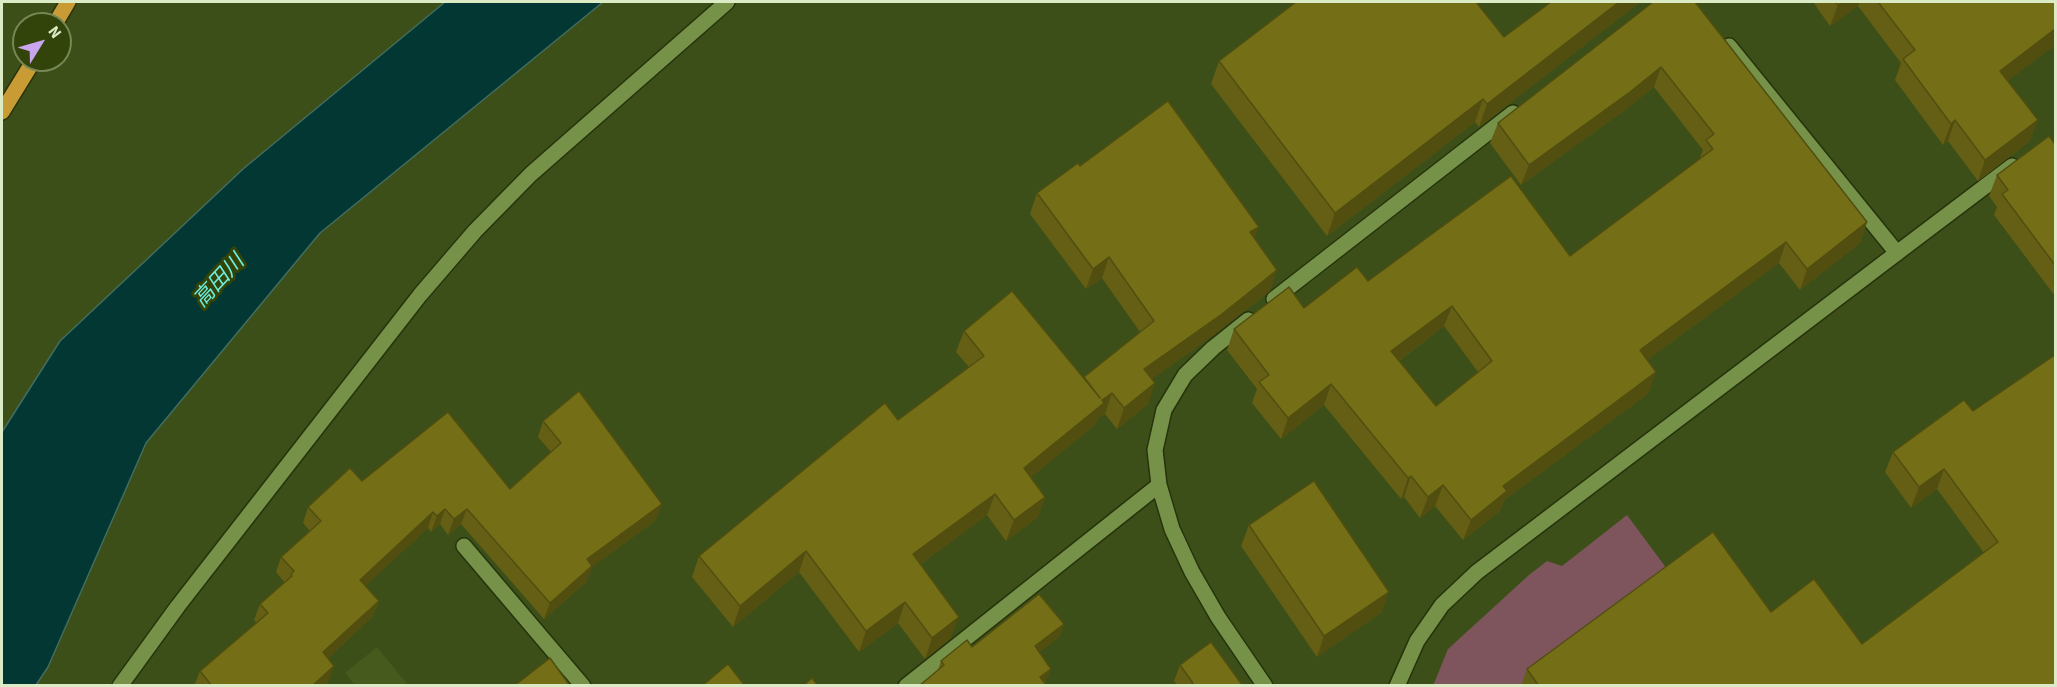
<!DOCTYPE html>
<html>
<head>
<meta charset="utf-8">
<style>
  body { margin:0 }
  #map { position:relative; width:2057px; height:687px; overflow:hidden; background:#3c4f18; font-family:"Source Sans 3",sans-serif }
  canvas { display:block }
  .frame { position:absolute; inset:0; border:3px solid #dbebc6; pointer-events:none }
  .north { position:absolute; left:12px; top:12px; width:60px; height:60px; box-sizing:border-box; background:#32440a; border:2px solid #768755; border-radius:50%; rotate:53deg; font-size:16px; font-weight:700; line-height:24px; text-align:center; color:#dbebc6 }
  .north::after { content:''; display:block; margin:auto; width:21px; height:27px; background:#c9a5ee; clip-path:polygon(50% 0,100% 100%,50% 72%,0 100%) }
</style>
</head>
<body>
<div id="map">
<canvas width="2057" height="687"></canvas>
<div class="frame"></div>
<div class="north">N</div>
</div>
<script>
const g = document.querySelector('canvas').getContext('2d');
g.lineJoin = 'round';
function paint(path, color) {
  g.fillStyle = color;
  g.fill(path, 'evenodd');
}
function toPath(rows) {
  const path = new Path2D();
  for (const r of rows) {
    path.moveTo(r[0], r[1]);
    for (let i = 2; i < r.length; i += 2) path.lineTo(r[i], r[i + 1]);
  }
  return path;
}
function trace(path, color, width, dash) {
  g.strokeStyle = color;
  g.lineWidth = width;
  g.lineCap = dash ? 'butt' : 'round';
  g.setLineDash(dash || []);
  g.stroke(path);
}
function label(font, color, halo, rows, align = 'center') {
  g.font = font + ' "Source Sans 3","Noto Sans JP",sans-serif';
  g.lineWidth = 6;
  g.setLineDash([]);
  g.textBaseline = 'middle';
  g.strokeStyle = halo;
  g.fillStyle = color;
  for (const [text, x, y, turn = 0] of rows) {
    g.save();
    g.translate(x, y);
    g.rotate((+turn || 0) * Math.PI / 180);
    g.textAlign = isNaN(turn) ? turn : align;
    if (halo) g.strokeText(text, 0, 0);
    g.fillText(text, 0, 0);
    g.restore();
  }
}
const built = toPath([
  [377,647,408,685,355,685,345,673]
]);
const green = toPath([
  [1627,515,1673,577,1526,685,1433,686,1448,649,1529,575,1547,561,1562,566]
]);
const water = toPath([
  [445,2,603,2,320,233,146,443,48,667,36,685,2,685,2,432,60,341,243,169,445,2]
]);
const minor = toPath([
  [1729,46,1897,253,2012,166],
  [1274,299,1513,113],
  [1248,320,1213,348,1185,375,1164,410,1155,450,1159,485,1172,529,1192,572,1218,617,1265,686],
  [464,546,583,686],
  [120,686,178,606,420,295,475,231,531,174,727,2],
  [906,686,1159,485]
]);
const tertiary = toPath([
  [1397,686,1417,641,1442,605,1477,572,1897,253]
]);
const primary = toPath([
  [55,24,68,2],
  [2,112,34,60]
]);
const wall = toPath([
  [1551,2,1640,2,1479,127,1475,122,1327,236,1211,84,1219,61,1504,37],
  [1653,2,1867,222,1860,243,1800,290,1779,263,1647,360,1649,393,1504,500,1500,511,1463,540,1435,506,1420,518,1404,497,1401,499,1324,405,1281,439,1252,403,1257,389,1227,350,1234,329,1304,308,1368,281,1570,256,1699,160,1703,150,1654,87,1622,112,1521,185,1490,143,1498,123],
  [1444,326,1478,372,1436,406,1399,361],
  [1813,2,2055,2,2055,48,2054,46,2008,80,2030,141,1978,181,1948,141,1943,145,1895,80,1901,63,1858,6,1830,26],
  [2055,144,2055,296,1994,215,1997,207,1989,196,1997,175],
  [1080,166,1255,239,1270,291,1215,334,1152,379,1148,404,1117,429,1105,414,1098,418,1096,424,1031,477,1045,497,1038,517,1006,541,987,515,921,564,951,638,925,659,898,623,859,652,799,572,733,627,692,577,699,556,898,420,969,367,956,352,964,331,1083,378,1140,332,1102,278,1086,289,1030,214,1037,193],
  [1973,411,2055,686,1521,686,1527,669,1771,612,1862,644,1984,553,1937,489,1911,508,1885,472,1893,452],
  [543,421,656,520,592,567,586,582,544,619,461,524,448,535,440,524,431,532,428,528,365,586,379,601,373,616,328,658,329,681,324,686,194,686,200,671,257,623,254,620,260,604,285,583,276,572,281,557,310,531,303,523,308,507,510,489,551,452,538,437],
  [1249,525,1382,612,1317,657,1241,546],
  [1064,624,1059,637,1039,652,1046,682,1045,683,938,670,941,661,972,647],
  [1180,665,1243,686,1178,686,1174,681]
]);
const shadedWall = toPath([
  [1619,2,1640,2,1479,127,1487,104],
  [1842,2,1860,2,1858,6,1830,26,1838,5],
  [2055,29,2055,41,2054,46,1993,92,2000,71],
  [1661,67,1654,87,1622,112,1521,185,1529,165],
  [1483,99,1475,122,1327,236,1335,213],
  [1955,120,1948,141,1943,145,1951,124],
  [2038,120,2030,141,1978,181,1985,160],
  [1867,222,1860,243,1800,290,1807,269],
  [1259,227,1251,247,1250,232],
  [1786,242,1779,263,1632,371,1640,350],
  [1109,257,1102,278,1086,289,1093,269],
  [1277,270,1270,291,1215,334,1137,390,1144,369],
  [1452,306,1444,326,1384,372,1391,351],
  [1656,372,1649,393,1504,500,1500,511,1463,540,1471,520,1503,486],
  [1155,383,1148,404,1117,429,1124,408],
  [1331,384,1324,405,1281,439,1288,418],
  [1112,393,1105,414,1098,418,1096,424,1017,489,1024,468,1102,400],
  [1944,469,1937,489,1911,508,1919,487],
  [1411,476,1404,497,1401,499,1408,478],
  [1443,485,1435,506,1420,518,1428,497],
  [995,494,987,515,906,575,913,554],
  [1045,497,1038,517,1006,541,1014,520],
  [662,504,656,520,592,567,586,582,544,619,550,603,587,559],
  [445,509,440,524,431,532,437,516],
  [467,509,461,524,448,535,454,519],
  [433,512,428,528,355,596,360,580],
  [806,551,799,572,733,627,740,606],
  [1389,592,1382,612,1317,657,1324,636],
  [379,601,373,616,317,668,323,652],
  [905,602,898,623,859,652,866,631],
  [959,617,951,638,925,659,932,638],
  [1064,624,1059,637,1030,660,1035,646],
  [334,666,329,681,324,686,312,686],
  [1051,669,1046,682,1042,686,1040,677]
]);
const building = toPath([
  [1296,2,1476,2,1504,37,1551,2,1619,2,1487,104,1483,99,1335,213,1219,61,1296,2],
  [1653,2,1695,2,1867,222,1807,269,1786,242,1640,350,1656,372,1503,486,1507,491,1471,520,1443,485,1428,497,1411,476,1408,478,1331,384,1288,418,1259,382,1269,375,1234,329,1289,287,1304,308,1357,267,1368,281,1511,176,1570,256,1713,149,1706,140,1714,134,1661,67,1630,92,1529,165,1498,123,1653,2],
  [1452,306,1492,361,1436,406,1391,351,1452,306],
  [1835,2,1842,2,1838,5,1835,2],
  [1878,2,2055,2,2055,29,2000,71,2038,120,1985,160,1955,120,1951,124,1903,59,1915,50,1878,2],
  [1168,101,1259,227,1250,232,1277,270,1222,314,1144,369,1155,383,1124,408,1112,393,1102,400,1104,403,1024,468,1045,497,1014,520,995,494,913,554,959,617,932,638,905,602,866,631,806,551,740,606,699,556,885,403,898,420,984,356,964,331,1012,291,1100,398,1084,377,1154,321,1109,257,1093,269,1037,193,1078,163,1080,166,1168,101],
  [2049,136,2055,144,2055,265,2002,194,2008,190,1997,175,2049,136],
  [2055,355,2055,686,1539,686,1527,669,1713,532,1771,612,1814,579,1862,644,1998,542,1944,469,1919,487,1893,452,1964,400,1973,411,2055,355],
  [579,391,662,504,587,559,592,566,550,603,467,509,454,519,445,509,437,516,433,512,360,580,379,601,323,652,334,666,312,686,212,686,200,671,268,613,260,604,292,576,291,574,294,571,281,557,321,521,308,507,350,468,362,481,448,412,510,489,561,443,543,421,579,391],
  [1314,481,1389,592,1324,636,1249,525,1314,481],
  [1039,594,1064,624,1035,646,1051,669,1040,677,1047,686,919,686,944,665,941,661,967,640,972,647,1039,594],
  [1211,642,1243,686,1189,686,1193,683,1180,665,1211,642],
  [550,658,570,686,514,686,550,658],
  [728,664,745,686,702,686,728,664],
  [812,678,818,686,803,686,812,678]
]);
const waterNames = [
  ["高田川",220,282,-47]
];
paint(built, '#455a1c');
paint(green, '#7e545d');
paint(water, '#023733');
trace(water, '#436d5f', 1.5);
trace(minor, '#26330c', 18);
trace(tertiary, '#26330c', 18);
trace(primary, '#26330c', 18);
trace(minor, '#769249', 15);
trace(tertiary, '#769249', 15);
trace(primary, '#c89b35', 15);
paint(wall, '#645f14');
paint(shadedWall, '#514e10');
paint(building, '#746f17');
trace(building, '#514e10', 1.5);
label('italic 21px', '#6ef0e3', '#32440a', waterNames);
</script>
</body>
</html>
